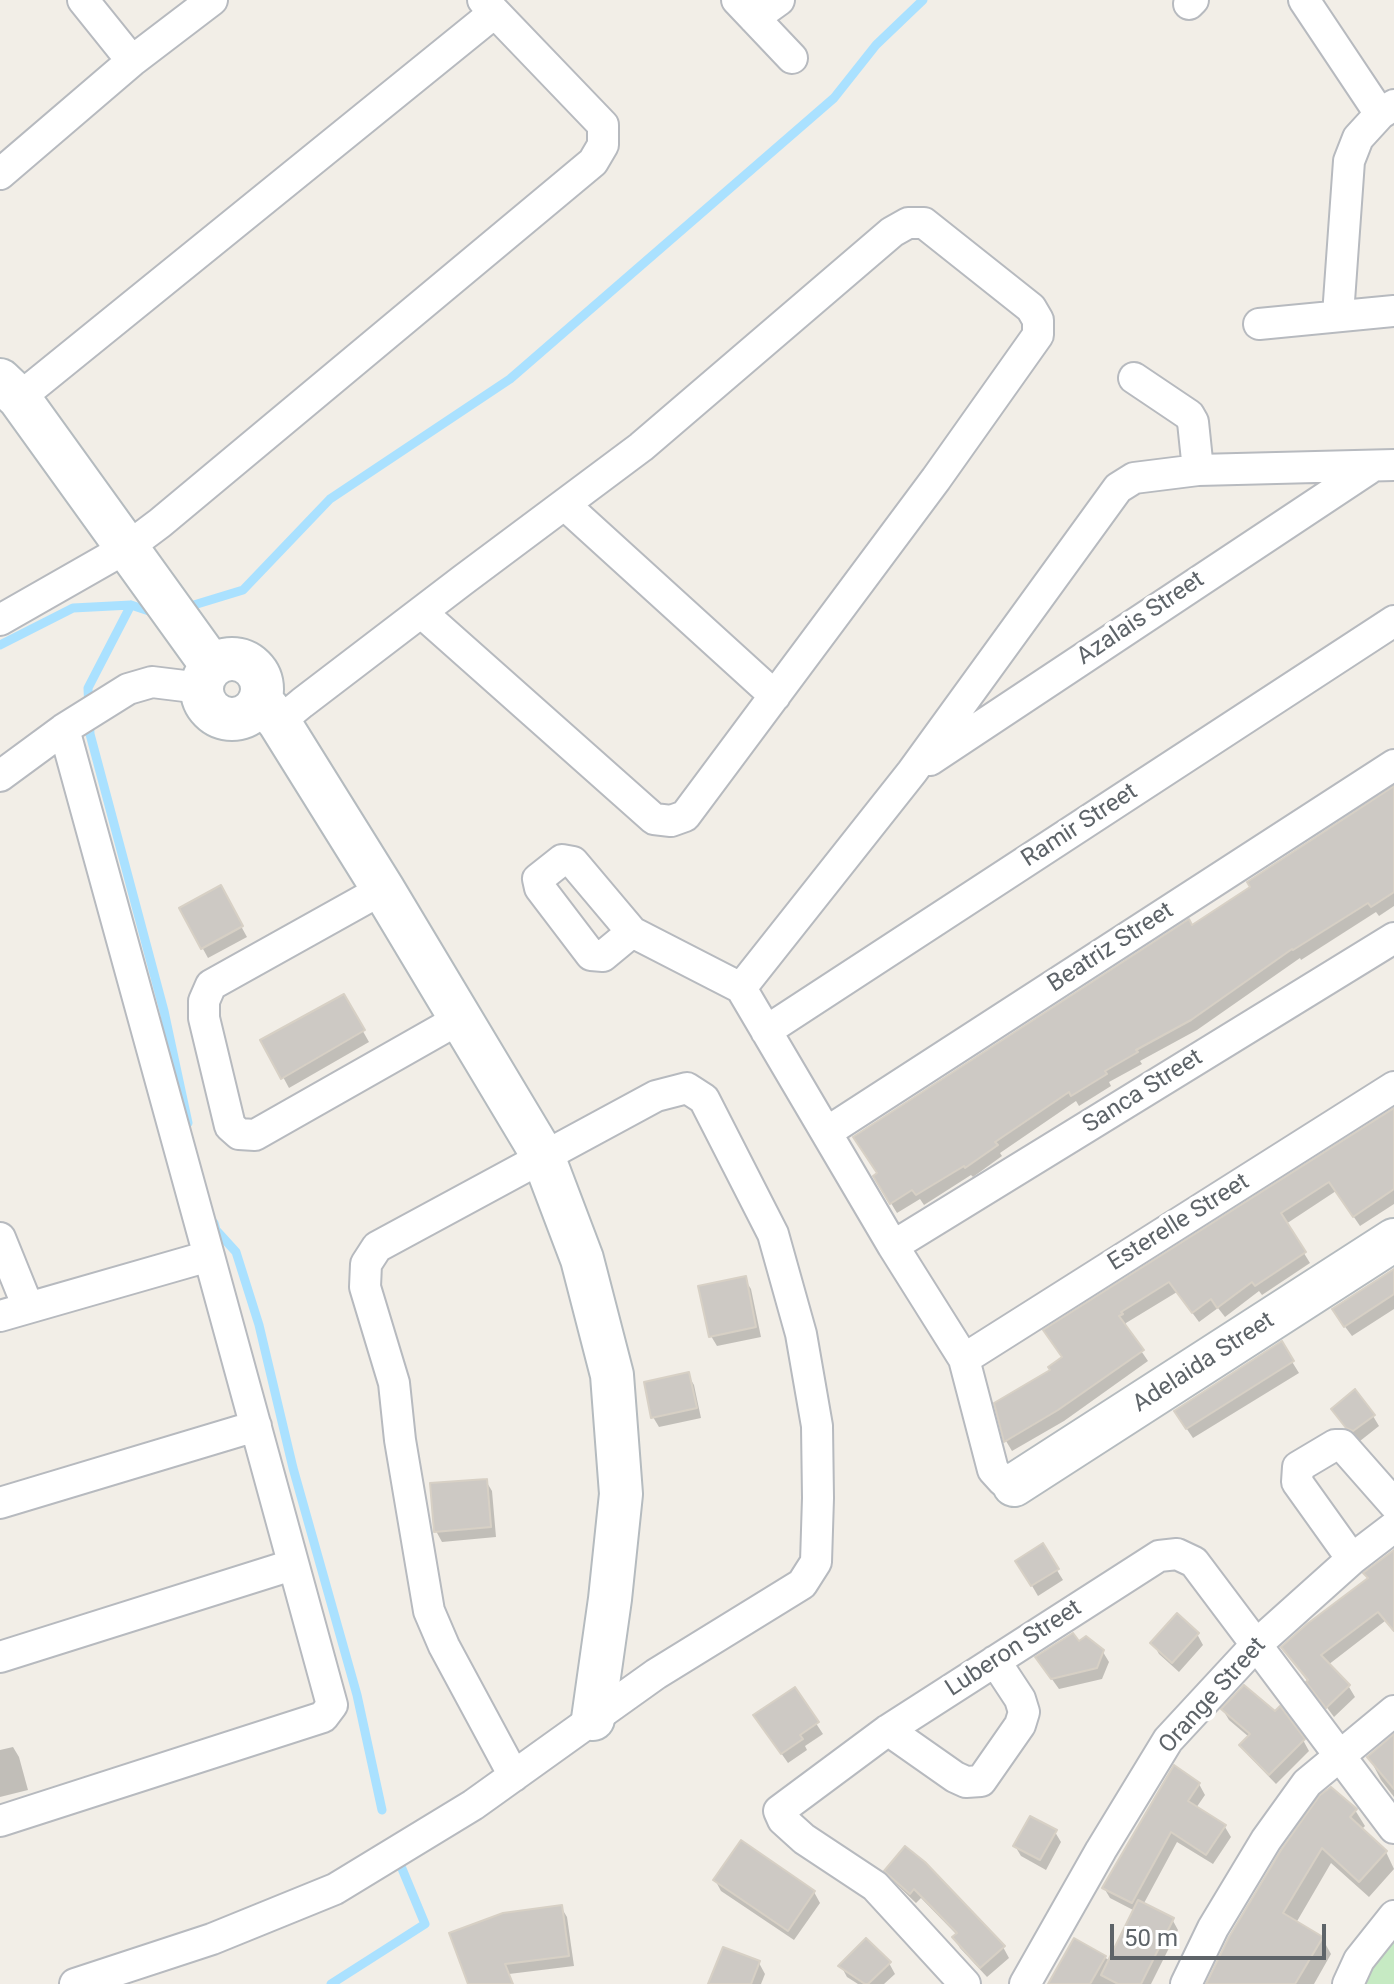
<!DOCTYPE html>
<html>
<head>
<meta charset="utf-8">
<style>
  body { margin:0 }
  #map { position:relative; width:1394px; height:1984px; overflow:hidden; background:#f2eee7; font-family:Roboto,sans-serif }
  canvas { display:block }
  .scale { position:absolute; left:1110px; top:1924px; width:216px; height:36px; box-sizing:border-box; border:4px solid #5e6469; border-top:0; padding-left:10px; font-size:24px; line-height:28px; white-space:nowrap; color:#5e6469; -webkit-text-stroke:6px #fff; paint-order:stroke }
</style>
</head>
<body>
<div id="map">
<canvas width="1394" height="1984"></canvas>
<div class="scale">50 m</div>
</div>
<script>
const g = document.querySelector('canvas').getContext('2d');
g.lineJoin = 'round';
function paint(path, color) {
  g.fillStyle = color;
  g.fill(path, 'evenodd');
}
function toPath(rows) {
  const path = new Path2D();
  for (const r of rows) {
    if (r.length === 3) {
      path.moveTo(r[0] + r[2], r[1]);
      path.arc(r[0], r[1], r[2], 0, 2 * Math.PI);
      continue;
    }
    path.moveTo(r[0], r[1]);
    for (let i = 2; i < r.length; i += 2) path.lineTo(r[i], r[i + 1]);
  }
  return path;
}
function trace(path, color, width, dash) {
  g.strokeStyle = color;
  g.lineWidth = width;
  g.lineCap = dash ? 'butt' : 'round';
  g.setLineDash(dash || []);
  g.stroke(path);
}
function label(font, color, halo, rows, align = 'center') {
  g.font = font + ' Roboto,sans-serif';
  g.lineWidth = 8;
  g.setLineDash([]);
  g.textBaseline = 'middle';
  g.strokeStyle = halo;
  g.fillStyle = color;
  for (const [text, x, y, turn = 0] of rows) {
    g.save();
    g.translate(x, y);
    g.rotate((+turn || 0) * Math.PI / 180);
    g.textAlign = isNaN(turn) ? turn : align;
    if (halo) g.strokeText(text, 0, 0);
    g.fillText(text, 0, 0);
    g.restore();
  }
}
const green = toPath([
  [1394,1922,1394,1984,1352,1984]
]);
const shadow = toPath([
  [1394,789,1394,906,1379,916,1376,912,1301,960,1300,958,1197,1030,1140,1061,1142,1064,1109,1082,1111,1086,1079,1106,1076,1101,1000,1153,1002,1156,973,1177,971,1175,924,1205,920,1199,897,1213,875,1177,1191,928],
  [220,888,247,937,208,958,181,909],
  [343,996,369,1042,289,1088,263,1040],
  [1394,1111,1394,1204,1360,1226,1336,1191,1286,1224,1310,1263,1262,1295,1259,1291,1225,1317,1218,1308,1199,1322,1177,1292,1126,1323,1125,1327,1148,1361,1064,1421,1012,1451,1006,1441,996,1404,1053,1371,1064,1358,1052,1341],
  [1394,1271,1394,1309,1352,1336,1340,1320],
  [744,1278,751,1289,761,1337,717,1346,711,1336],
  [1281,1344,1299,1373,1193,1438,1182,1422],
  [688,1375,694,1385,701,1418,659,1427,653,1417],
  [1333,1409,1373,1416,1379,1426,1360,1441,1354,1438],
  [486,1481,492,1491,496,1537,442,1542,436,1531],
  [1042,1546,1063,1580,1038,1596,1018,1562],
  [1394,1556,1394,1632,1385,1621,1328,1665,1349,1687,1355,1697,1334,1717,1283,1648,1370,1580],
  [1197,1634,1203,1645,1179,1672,1159,1654,1153,1643],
  [1078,1644,1103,1652,1109,1662,1102,1679,1059,1689,1044,1668],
  [794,1690,823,1734,805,1746,807,1750,788,1763,762,1726],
  [1223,1710,1303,1740,1309,1751,1276,1784,1248,1755,1242,1745,1249,1737,1229,1720],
  [1394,1737,1394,1797,1381,1780,1369,1757],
  [13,1747,19,1757,28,1790,0,1797,0,1750],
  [1199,1784,1205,1795,1196,1808,1225,1827,1231,1837,1213,1864,1177,1842,1143,1905,1172,1919,1178,1930,1151,1984,1048,1984,1062,1968,1074,1941,1111,1961,1135,1911,1110,1898,1104,1888],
  [1355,1810,1365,1826,1361,1830,1386,1852,1394,1869,1369,1897,1331,1863,1296,1923,1322,1938,1331,1954,1314,1984,1209,1984,1231,1938],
  [1055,1832,1061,1842,1046,1870,1021,1856,1015,1846],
  [887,1871,1003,1947,1009,1958,987,1977,960,1948,954,1938,957,1935,921,1898,916,1903,893,1881],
  [715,1880,814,1892,820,1903,794,1940,721,1891],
  [561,1907,567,1917,574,1966,509,1974,513,1984,470,1984],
  [759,1963,765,1974,761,1984,710,1984],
  [889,1963,895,1974,884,1984,858,1984,847,1977,841,1966]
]);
const stream = toPath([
  [131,605,88,688,90,734,164,1011,188,1123],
  [184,608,243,590,330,499,510,379,834,98,876,45,923,0],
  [0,645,73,608,131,605,158,614],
  [214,1223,216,1230,236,1252,259,1325,293,1468,357,1695,382,1810],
  [331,1984,425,1924,398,1859]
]);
const building = toPath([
  [1394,786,1394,892,1371,907,1368,903,1293,950,1292,949,1191,1020,1136,1050,1138,1052,1105,1071,1107,1074,1071,1096,1069,1092,995,1142,998,1145,965,1168,964,1166,916,1195,912,1190,890,1204,873,1176,877,1173,853,1137,1189,919,1192,925,1250,887,1247,882,1394,786],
  [221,885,243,926,201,949,179,908,221,885],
  [344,994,365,1030,281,1079,260,1040,344,994],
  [1394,1108,1394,1189,1353,1217,1329,1182,1281,1213,1306,1252,1255,1286,1252,1282,1217,1308,1211,1299,1192,1313,1169,1282,1121,1312,1123,1314,1119,1316,1144,1350,1058,1410,1004,1442,994,1403,1050,1370,1048,1367,1062,1357,1043,1330,1394,1108],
  [1394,1269,1394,1294,1344,1327,1332,1309,1394,1269],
  [746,1276,756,1327,709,1337,698,1286,746,1276],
  [1282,1341,1294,1361,1186,1429,1174,1411,1282,1341],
  [689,1372,697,1408,651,1418,644,1382,689,1372],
  [1355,1389,1375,1415,1353,1431,1346,1428,1331,1409,1355,1389],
  [487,1479,491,1527,434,1532,430,1483,487,1479],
  [1043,1543,1059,1569,1031,1586,1015,1561,1043,1543],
  [1394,1550,1394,1631,1378,1612,1321,1655,1350,1685,1326,1708,1306,1682,1308,1680,1281,1647,1307,1624,1368,1578,1363,1573,1394,1550],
  [1177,1613,1199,1633,1172,1663,1150,1643,1177,1613],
  [1073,1633,1079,1641,1086,1636,1104,1650,1097,1668,1051,1679,1035,1657,1073,1633],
  [1244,1685,1275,1711,1280,1706,1305,1739,1269,1775,1239,1745,1250,1734,1221,1709,1244,1685],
  [795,1687,819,1722,800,1735,803,1739,781,1754,753,1715,795,1687],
  [1394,1734,1394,1789,1367,1757,1394,1734],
  [1174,1765,1200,1783,1188,1801,1226,1825,1206,1855,1171,1832,1132,1903,1102,1888,1174,1765],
  [1331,1787,1357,1809,1350,1817,1387,1851,1359,1882,1322,1848,1283,1913,1323,1937,1295,1984,1206,1984,1229,1937,1281,1850,1320,1795,1331,1787],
  [1030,1816,1057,1830,1040,1860,1013,1846,1030,1816],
  [741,1840,815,1891,788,1931,713,1880,741,1840],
  [905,1846,925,1862,1005,1946,980,1968,952,1937,957,1933,914,1889,910,1894,884,1871,905,1846],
  [1138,1900,1174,1918,1141,1984,1118,1984,1101,1975,1138,1900],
  [562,1905,569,1956,505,1964,513,1984,468,1984,449,1933,503,1913,562,1905],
  [866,1938,891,1962,868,1984,865,1984,838,1966,866,1938],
  [1074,1938,1106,1956,1090,1984,1048,1984,1074,1938],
  [723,1947,760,1961,751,1984,708,1984,723,1947]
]);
const street = toPath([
  [83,0,132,61],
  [737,0,792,58],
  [1304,0,1380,114],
  [1189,4,1193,0],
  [754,18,779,0],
  [0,174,132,61,212,0],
  [1338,315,1349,161,1358,138,1380,114,1394,105],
  [1259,324,1394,311],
  [1134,378,1189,415,1193,422,1198,470],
  [19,398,494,13],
  [565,505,775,696],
  [0,620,128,547,160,523,593,162,603,145,603,125,483,0],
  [279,722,302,703,463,580,641,447,892,232,908,223,924,223,1031,308,1038,320,1038,335,936,479,685,816,671,821,654,819,421,612],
  [64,729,209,1256],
  [930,760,1370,468],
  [0,776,64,729,128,689,152,682,201,688],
  [383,889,211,985,204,1001,204,1018,230,1126,239,1134,255,1135,461,1018],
  [632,932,603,956,591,955,540,888,538,879,562,860,573,862,632,932,741,988,893,1246,964,1359,993,1470,1003,1481,1014,1485],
  [741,988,912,772,1118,488,1134,478,1198,470,1394,465],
  [766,1031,1394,621],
  [827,1132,1394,765],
  [0,1238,28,1307],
  [893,1246,1394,938],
  [0,1316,209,1256,332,1705,323,1717,0,1821],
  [964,1359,1394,1087],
  [0,1503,256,1426],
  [1352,1559,1297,1482,1298,1467,1335,1445,1342,1445,1394,1504],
  [0,1657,292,1565],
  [888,1730,955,1777,966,1782,981,1781,1020,1725,1024,1712,1020,1699,995,1661],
  [75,1984,212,1939,335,1889,473,1805,593,1719,656,1674,802,1584,816,1562,818,1498,817,1426,801,1334,773,1234,704,1099,687,1088,656,1096,377,1247,366,1264,365,1287,394,1383,400,1440,429,1611,444,1646,514,1776],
  [965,1984,875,1886,804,1839,783,1820,779,1811,888,1730,1159,1556,1177,1554,1194,1562,1394,1828],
  [1025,1984,1101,1850,1168,1740,1256,1645,1352,1559,1394,1527],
  [1186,1984,1213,1928,1266,1840,1307,1783,1394,1711],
  [1348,1984,1359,1960,1394,1916]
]);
const secondary = toPath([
  [0,380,19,398,212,666],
  [232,689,30],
  [260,699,279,722,383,889,543,1156,582,1259,612,1375,621,1494,610,1599,593,1719],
  [1014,1485,1394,1240]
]);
const streetNames = [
  ["Azalais Street",1141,619,-34],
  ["Ramir Street",1080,826,-33],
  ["Beatriz Street",1111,948,-33],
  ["Sanca Street",1143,1092,-32],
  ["Esterelle Street",1179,1223,-32],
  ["Adelaida Street",1204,1363,-33],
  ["Luberon Street",1014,1649,-33],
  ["Orange Street",1213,1696,-48]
];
paint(green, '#c6eac3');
paint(shadow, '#0003');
trace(stream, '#aae1ff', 9);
paint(building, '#cdc9c4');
trace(building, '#d7d0c5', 2);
trace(street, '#b7babf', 34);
trace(secondary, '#b5bbbf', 46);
trace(street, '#fff', 30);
trace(secondary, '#fff', 42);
label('24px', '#5e6469', '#fff', streetNames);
</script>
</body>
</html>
